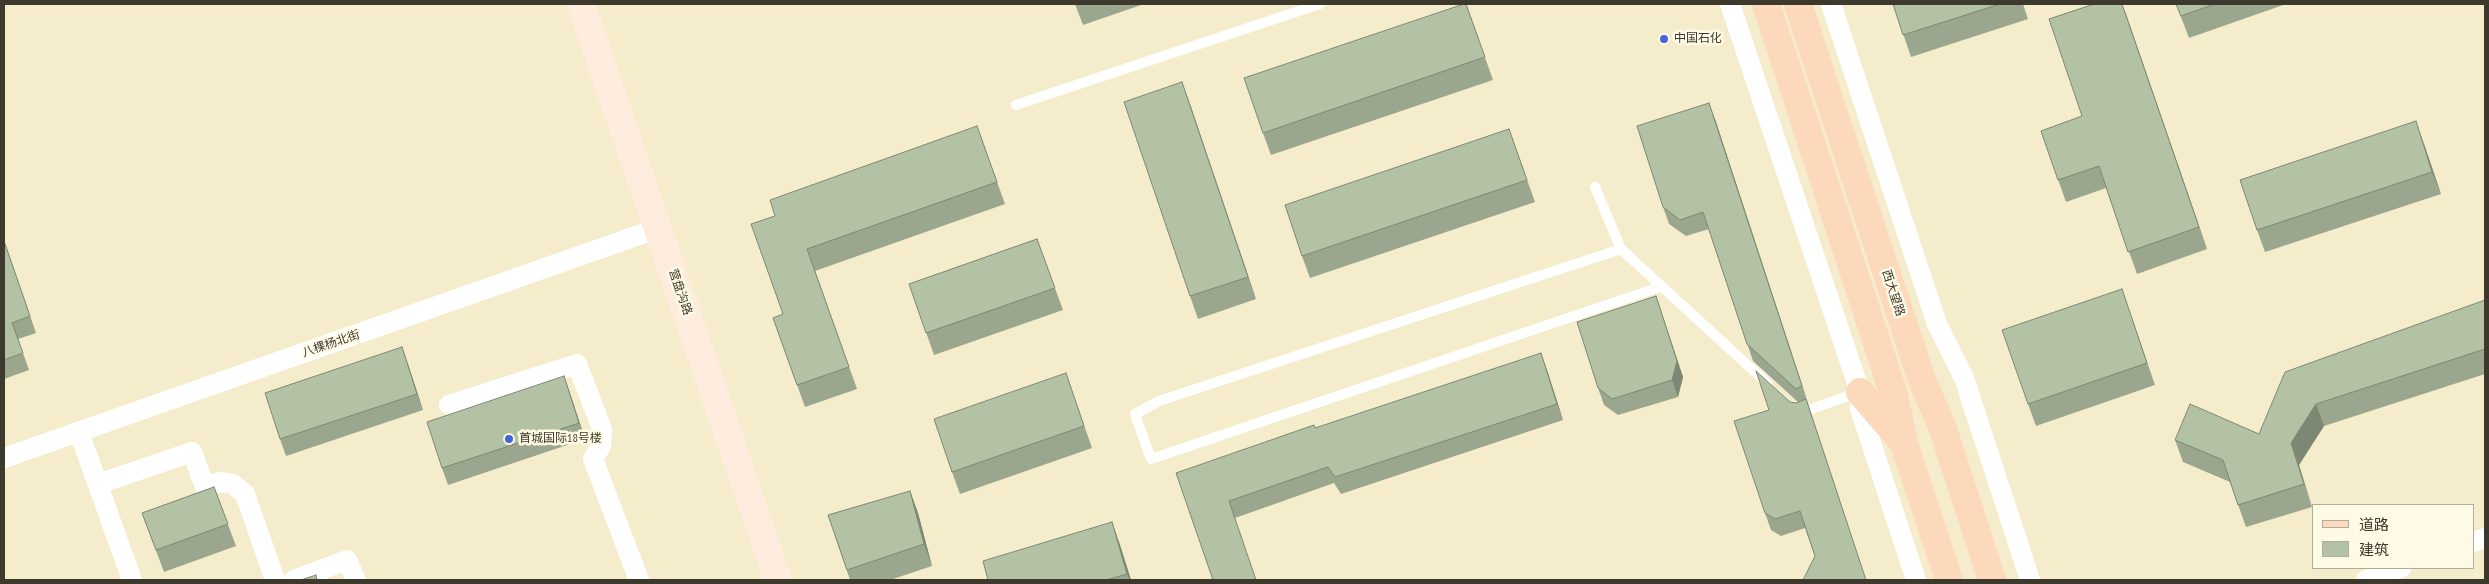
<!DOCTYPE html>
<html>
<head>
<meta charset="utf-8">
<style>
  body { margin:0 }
  #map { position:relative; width:2489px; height:584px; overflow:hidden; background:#f5eccc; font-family:"PT Sans Narrow","Noto Sans SC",sans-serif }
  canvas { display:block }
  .frame { position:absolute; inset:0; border:5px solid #3d392d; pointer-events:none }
  .legend { position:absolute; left:2312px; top:504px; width:162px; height:65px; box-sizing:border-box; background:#fffae6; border:1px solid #b1ad9c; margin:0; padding:6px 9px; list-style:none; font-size:15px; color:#3d392d }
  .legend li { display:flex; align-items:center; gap:10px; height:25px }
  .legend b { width:25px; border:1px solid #b1ad9c }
</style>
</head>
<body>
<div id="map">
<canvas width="2489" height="584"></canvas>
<div class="frame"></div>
<ul class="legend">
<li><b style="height:6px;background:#fdd9bc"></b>道路</li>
<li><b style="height:14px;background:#b3c2a5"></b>建筑</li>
</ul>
</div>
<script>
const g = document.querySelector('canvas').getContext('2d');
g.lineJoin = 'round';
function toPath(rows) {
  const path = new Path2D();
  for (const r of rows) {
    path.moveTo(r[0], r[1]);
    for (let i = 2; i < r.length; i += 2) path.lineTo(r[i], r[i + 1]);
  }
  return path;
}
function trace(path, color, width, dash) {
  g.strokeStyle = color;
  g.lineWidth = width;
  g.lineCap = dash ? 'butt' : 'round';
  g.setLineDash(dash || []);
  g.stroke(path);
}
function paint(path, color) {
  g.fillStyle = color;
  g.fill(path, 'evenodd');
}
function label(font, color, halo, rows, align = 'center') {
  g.font = font + ' "PT Sans Narrow","Noto Sans SC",sans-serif';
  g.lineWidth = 5;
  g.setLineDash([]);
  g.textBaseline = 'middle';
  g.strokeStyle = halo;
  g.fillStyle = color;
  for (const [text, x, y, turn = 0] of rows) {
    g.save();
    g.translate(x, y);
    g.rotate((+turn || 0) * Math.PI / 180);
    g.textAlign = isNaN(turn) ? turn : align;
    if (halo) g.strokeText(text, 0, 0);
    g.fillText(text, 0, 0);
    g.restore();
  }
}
const lane = toPath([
  [1016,105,1320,4],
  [1595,187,1621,249],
  [1660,287,1151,459,1135,414,1159,401,1621,249,1767,383],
  [1798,411,1800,413,1859,392]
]);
const street = toPath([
  [1730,4,1860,392,1860,409,1916,580],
  [1831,4,1937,324,1964,378,2030,580],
  [449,405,577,364,602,429,601,446,593,459,639,580],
  [79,432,132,580],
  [4,458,659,228],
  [98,484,192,452,205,487,220,482,233,484,245,494,275,580],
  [2473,542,2485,538],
  [294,580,347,560,356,580],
  [2366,580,2401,568]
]);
const secondary = toPath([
  [581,4,778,580]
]);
const primary = toPath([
  [1766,4,1894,395,1904,444,1949,580],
  [1798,4,1922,380,1943,429,1992,580],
  [1860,392,1903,442]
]);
const wall = toPath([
  [1075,4,1144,4,1083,25],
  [1466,4,1493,80,1271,155,1263,133],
  [1893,4,2023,4,2028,19,1911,57],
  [2122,4,2207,249,2137,274,2106,188,2066,202,2041,131,2082,116],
  [2176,4,2286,4,2189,38],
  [1182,82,1256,299,1198,319,1190,296],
  [1715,119,1812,416,1815,556,1805,528,1781,536,1771,530,1765,513,1769,410,1790,402,1796,403,1798,402,1753,361,1709,229,1686,236,1669,224,1663,207],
  [977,126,1005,204,815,271,857,389,805,407,773,318,783,314,775,216],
  [1509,129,1535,202,1310,278,1302,256],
  [2424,144,2441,194,2265,252,2257,230],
  [1037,239,1063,310,934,355,909,284],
  [4,240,36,333,18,339,29,370,4,379],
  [2122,289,2155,385,2036,426,2028,404],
  [1656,296,1683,377,1678,397,1618,415,1604,405,1598,388],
  [2485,300,2485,374,2324,426,2299,465,2312,507,2246,527,2230,482,2183,462,2175,440,2259,434],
  [402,347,423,410,286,456,280,439],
  [1547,370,1563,420,1341,494,1334,483,1235,518,1176,473,1315,428],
  [1066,373,1092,448,960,494,952,472],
  [564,376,585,439,448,485,442,468],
  [214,487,236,546,164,572,142,513],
  [910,491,918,513,932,566,890,580,850,580,828,515],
  [1112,522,1120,545,1131,580,988,580]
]);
const shadedWall = toPath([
  [2122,4,2127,17,2207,249,2199,227],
  [1182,82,1190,104,1256,299,1248,277],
  [1709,103,1715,119,1808,403,1802,386],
  [2416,121,2424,144,2441,194,2432,172],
  [1656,296,1683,377,1678,397,1672,380],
  [402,347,408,364,423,410,417,394],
  [1541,353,1547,370,1563,420,1557,404],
  [564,376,570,393,585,439,579,423],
  [1806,399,1812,416,1866,580],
  [2316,404,2324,426,2299,465,2312,507,2291,443],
  [910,491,918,513,932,566,924,544],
  [1112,522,1120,545,1131,580,1130,580,1127,574]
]);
const building = toPath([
  [1464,4,1466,4,1485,57,1263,133,1244,78,1464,4],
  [1893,4,2000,4,1903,35,1893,4],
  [2094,4,2122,4,2199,227,2128,252,2099,166,2058,180,2041,131,2082,116,2049,19,2094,4],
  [2176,4,2215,4,2181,16,2176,4],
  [1182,82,1248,277,1190,296,1124,102,1182,82],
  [1709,103,1802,386,1796,389,1747,344,1703,212,1680,220,1663,207,1637,126,1709,103],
  [2416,121,2432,172,2257,230,2240,180,2416,121],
  [977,126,997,182,807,249,849,367,797,385,773,318,783,314,751,224,775,216,770,200,977,126],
  [1509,129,1527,180,1302,256,1285,205,1509,129],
  [1037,239,1055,288,926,333,909,284,1037,239],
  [4,241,30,316,12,323,23,353,4,360,4,241],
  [2122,289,2147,363,2028,404,2002,330,2122,289],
  [1656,296,1677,361,1672,380,1612,399,1598,388,1577,322,1656,296],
  [2485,300,2485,349,2316,404,2291,443,2304,484,2238,505,2223,460,2175,440,2190,404,2259,434,2285,372,2485,300],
  [402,347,417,394,280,439,265,393,402,347],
  [1541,353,1557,404,1335,477,1328,467,1229,501,1256,580,1213,580,1176,473,1314,425,1315,428,1541,353],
  [1756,371,1790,402,1796,403,1806,399,1866,580,1803,580,1815,556,1800,511,1775,519,1765,513,1734,421,1769,410,1756,371],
  [1066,373,1084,426,952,472,934,419,1066,373],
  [564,376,579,423,442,468,427,422,564,376],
  [214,487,228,524,156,550,142,513,214,487],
  [910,491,924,544,847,570,828,515,910,491],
  [1112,522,1127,574,1106,580,988,580,983,561,1112,522],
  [316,575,317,580,301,580,316,575]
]);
const markers = [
  [1664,39,5,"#4164d6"],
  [509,439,5,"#4164d6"]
];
const poiNames = [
  ["中国石化",1674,39],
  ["首城国际18号楼",519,439]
];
const streetNames = [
  ["营盘沟路",680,292,71],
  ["西大望路",1893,293,72],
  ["八棵杨北街",331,344,-19]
];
trace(lane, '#fff', 10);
trace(street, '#fff', 20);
trace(secondary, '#feecde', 28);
trace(primary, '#fdd9bc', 28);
paint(wall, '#9aa78e');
paint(shadedWall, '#7d8874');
paint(building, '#b3c2a5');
trace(building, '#7d8874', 1);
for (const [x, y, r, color] of markers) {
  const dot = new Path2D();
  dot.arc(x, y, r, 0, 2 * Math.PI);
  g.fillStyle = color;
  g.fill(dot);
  trace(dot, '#fffae6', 2);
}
label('12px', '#3d392d', '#fffae6', poiNames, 'left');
label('12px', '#3d392d', '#fffae6', streetNames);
</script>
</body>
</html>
